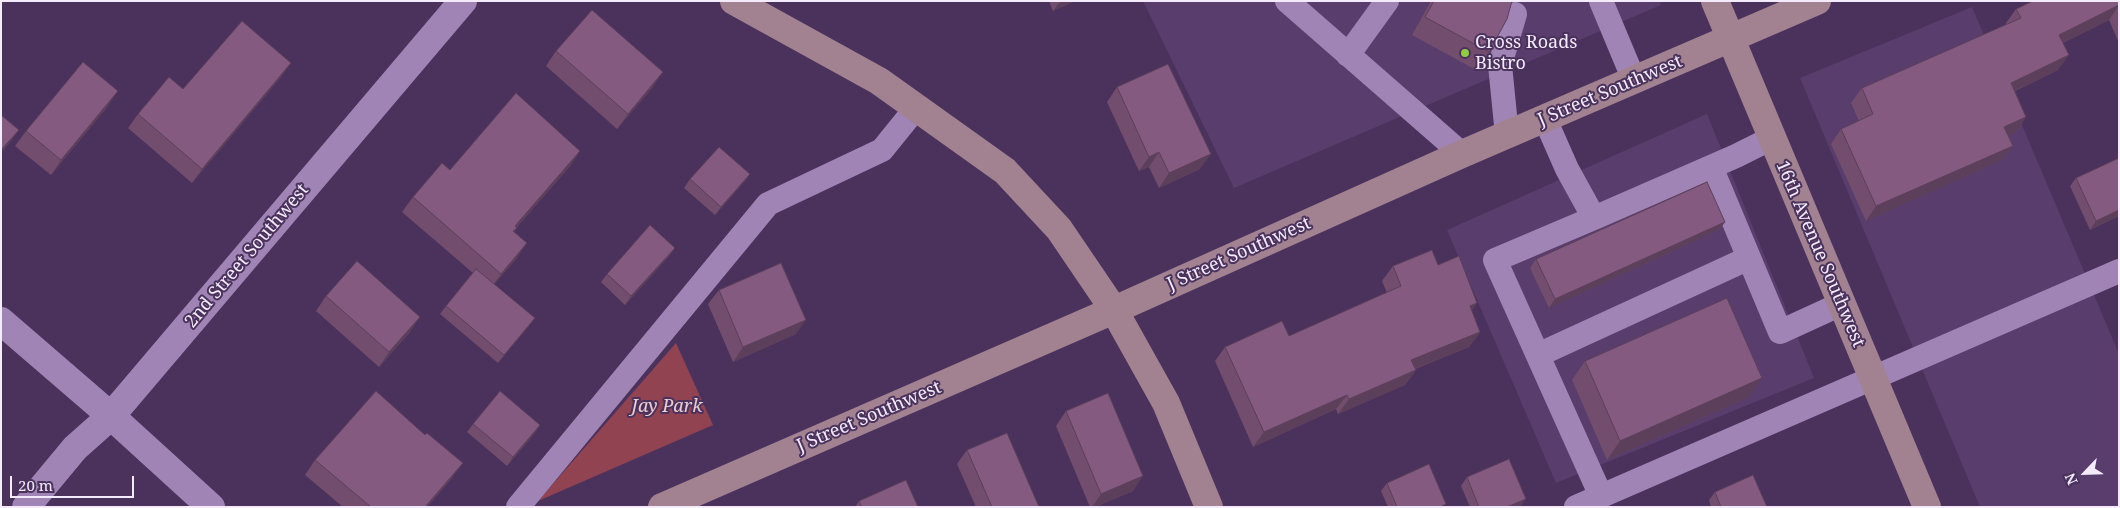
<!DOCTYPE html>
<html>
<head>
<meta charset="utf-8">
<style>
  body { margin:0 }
  #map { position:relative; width:2120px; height:508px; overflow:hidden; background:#4b325d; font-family:"Noto Serif",serif }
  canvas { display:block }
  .frame { position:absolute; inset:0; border:2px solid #f4ecfc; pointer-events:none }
  .north { position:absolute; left:2060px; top:448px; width:50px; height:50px; -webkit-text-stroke:4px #4b325d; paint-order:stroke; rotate:246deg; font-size:14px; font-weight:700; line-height:20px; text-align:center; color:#f4ecfc }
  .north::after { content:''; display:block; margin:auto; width:18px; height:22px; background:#f4ecfc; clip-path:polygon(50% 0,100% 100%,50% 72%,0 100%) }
  .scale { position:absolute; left:10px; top:476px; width:124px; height:22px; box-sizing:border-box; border:2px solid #f4ecfc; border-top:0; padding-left:6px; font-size:15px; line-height:18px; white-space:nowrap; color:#f4ecfc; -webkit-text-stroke:4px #4b325d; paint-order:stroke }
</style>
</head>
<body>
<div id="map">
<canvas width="2120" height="508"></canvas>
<div class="frame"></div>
<div class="north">N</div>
<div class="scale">20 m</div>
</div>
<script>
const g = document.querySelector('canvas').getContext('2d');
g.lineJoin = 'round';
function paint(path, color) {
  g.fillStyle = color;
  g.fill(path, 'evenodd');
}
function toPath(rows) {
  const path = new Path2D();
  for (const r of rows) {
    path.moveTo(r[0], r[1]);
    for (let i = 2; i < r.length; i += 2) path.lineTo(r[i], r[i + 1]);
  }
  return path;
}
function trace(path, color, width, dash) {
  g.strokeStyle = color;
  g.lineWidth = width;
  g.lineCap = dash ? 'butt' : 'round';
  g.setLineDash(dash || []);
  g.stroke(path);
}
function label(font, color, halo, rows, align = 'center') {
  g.font = font + ' "Noto Serif",serif';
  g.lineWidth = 4;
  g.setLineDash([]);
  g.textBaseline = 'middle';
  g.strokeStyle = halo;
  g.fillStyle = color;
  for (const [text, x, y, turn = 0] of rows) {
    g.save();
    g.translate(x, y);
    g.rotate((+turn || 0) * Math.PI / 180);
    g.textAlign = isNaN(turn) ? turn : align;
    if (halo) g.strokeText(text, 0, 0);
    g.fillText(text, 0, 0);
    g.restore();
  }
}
const built = toPath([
  [1143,1,1660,1,1661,5,1234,188],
  [1972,7,2119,354,2119,507,1980,507,1800,78],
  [1707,114,1814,378,1556,483,1447,230]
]);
const green = toPath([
  [676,343,713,425,538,501]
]);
const lane = toPath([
  [1287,1,1462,154],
  [1601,1,1634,80],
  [1348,55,1387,1],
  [1545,119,1567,169,1594,218,1736,156,1772,138],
  [1507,135,1500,65,1515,14],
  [1711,167,1780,332,1841,304],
  [1594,218,1495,260,1601,496],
  [1538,355,1749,258],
  [518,507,768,204,882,150,916,108],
  [1576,507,2119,271]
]);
const street = toPath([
  [1,321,111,416,211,507],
  [26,507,75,448,111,416,463,1]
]);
const secondary = toPath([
  [734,1,879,81,1005,171,1059,229,1114,310,1166,403,1209,507],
  [1715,1,1927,507],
  [662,507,1114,310,1462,154,1817,1]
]);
const wall = toPath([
  [1049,1,1075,1,1053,11],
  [1431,1,1512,1,1489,52,1476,70,1412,35],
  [2119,1,2119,43,2109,20,2063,43,2058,70,2015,91,2026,117,2016,132,2008,135,2013,146,2002,160,1866,221,1831,144,1841,129,1859,121,1851,103,1862,88,2006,25,2006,23,2016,9],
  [556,51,653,87,617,129,546,66],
  [281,77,192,183,128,128,138,114,183,89],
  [1117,87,1200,169,1159,188,1149,167,1139,171,1107,102],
  [108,106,51,175,15,146,26,131],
  [580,151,570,166,517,227,514,232,517,258,494,284,529,326,498,363,440,314,446,306,473,273,402,212,413,197,450,170],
  [2119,158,2119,216,2090,230,2070,186,2076,178],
  [750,174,744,182,715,215,684,188,690,179],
  [1725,222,1719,230,1549,308,1530,268,1536,259],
  [675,248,669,256,625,305,601,282,607,274],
  [1438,265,1472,311,1480,332,1469,347,1415,369,1416,370,1405,385,1338,414,1336,409,1253,447,1215,361,1225,347,1289,336,1387,293,1382,281,1393,266],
  [719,290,796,334,733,362,708,304],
  [326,296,410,332,379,367,316,311],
  [1585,361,1749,397,1607,460,1572,380],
  [1066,411,1133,491,1095,507,1090,507,1056,426],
  [473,424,540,425,534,434,507,466,467,432],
  [967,450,1039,507,976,507,957,464],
  [315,460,452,478,427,507,343,507,305,475],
  [1467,477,1520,507,1470,507,1461,486],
  [1387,483,1445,507,1388,507,1381,491],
  [1715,492,1767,507,1711,507,1709,500],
  [859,501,918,507,855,507]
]);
const shadedWall = toPath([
  [1063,1,1075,1,1053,11,1059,3],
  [2119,5,2109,20,2048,50,2059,35],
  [2069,55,2058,70,2001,97,2011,83],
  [291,63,281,77,192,183,202,169],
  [663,72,653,87,617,129,628,114],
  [118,91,108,106,51,175,61,160],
  [2026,117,2016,132,1994,141,2004,127],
  [19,130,8,145,1,153,1,150],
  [2013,146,2002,160,1866,221,1876,206],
  [580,151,570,166,505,241,515,226],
  [1159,152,1149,167,1139,171,1149,157],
  [1211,154,1200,169,1159,188,1169,173],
  [750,174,744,182,715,215,721,207],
  [2119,210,2119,216,2090,230,2096,221],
  [1725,222,1719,230,1549,308,1555,299],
  [527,243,517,258,491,288,501,274],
  [675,248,669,256,625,305,631,296],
  [1477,303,1467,318,1470,306],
  [420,317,410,332,379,367,389,352],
  [535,318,529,326,498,363,504,355],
  [806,320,796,334,733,362,743,347],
  [1480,332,1469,347,1401,374,1411,360],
  [1416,370,1405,385,1338,414,1349,399],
  [1762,378,1749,397,1607,460,1620,441],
  [1347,395,1336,409,1253,447,1264,432],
  [540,425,534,434,507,466,513,457],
  [463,463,452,478,427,507,425,507],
  [1143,476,1133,491,1095,507,1092,507,1101,494],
  [1526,499,1520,507,1507,507]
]);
const building = toPath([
  [1434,1,1512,1,1507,19,1489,52,1425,17,1434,1],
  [2033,1,2119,1,2119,5,2059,35,2069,55,2011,83,2026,117,2004,127,2013,146,1876,206,1841,129,1873,114,1862,88,2021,18,2016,9,2033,1],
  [592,10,663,72,628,114,556,51,592,10],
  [242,21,291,63,202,169,138,114,169,77,183,89,242,21],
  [83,62,118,91,61,160,26,131,83,62],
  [1168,64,1211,154,1169,173,1159,152,1149,157,1117,87,1168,64],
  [516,93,580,151,515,226,517,228,513,231,527,243,501,274,413,197,442,163,450,170,516,93],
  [1,115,19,130,1,150,1,115],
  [719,147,750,174,721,207,690,179,719,147],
  [2119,158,2119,210,2096,221,2076,178,2119,158],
  [1707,182,1725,222,1555,299,1536,259,1707,182],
  [650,225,675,248,631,296,607,274,650,225],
  [1432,250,1438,265,1459,256,1477,303,1470,306,1480,332,1411,360,1416,370,1349,399,1347,395,1264,432,1225,347,1282,321,1289,336,1401,286,1393,266,1432,250],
  [357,261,420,317,389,352,326,296,357,261],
  [781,263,806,320,743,347,719,290,781,263],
  [476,269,535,318,504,355,446,306,476,269],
  [1727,298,1762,378,1620,441,1585,361,1727,298],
  [376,391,425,435,427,433,463,463,425,507,371,507,315,460,376,391],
  [500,391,540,425,513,457,473,424,500,391],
  [1108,393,1143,476,1101,494,1066,411,1108,393],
  [1007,433,1039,507,992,507,967,450,1007,433],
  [1509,459,1526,499,1507,507,1479,507,1467,477,1509,459],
  [1429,464,1446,504,1440,507,1397,507,1387,483,1429,464],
  [1753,475,1767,507,1721,507,1715,492,1753,475],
  [906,480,918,507,862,507,859,501,906,480]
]);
const markers = [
  [1465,53,5,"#8fcd41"]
];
const poiNames = [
  ["Cross Roads",1475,43],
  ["Bistro",1475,64]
];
const streetNames = [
  ["J Street Southwest",1610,91,-23],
  ["J Street Southwest",1239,254,-24],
  ["16th Avenue Southwest",1820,254,67],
  ["2nd Street Southwest",247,256,-50],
  ["J Street Southwest",869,417,-23]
];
const parkNames = [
  ["Jay Park",667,407]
];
paint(built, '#593d6d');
paint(green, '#924352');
trace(lane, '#a084b5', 24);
trace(street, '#a084b5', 28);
trace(secondary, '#a28191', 28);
paint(wall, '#724d6e');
paint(shadedWall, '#5c3f5a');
paint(building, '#845a80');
trace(building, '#5c3f5a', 1);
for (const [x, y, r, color] of markers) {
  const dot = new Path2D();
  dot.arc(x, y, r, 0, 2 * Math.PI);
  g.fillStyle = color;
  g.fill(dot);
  trace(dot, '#4b325d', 2);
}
label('18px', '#f4ecfc', '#4b325d', poiNames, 'left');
label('18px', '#f4ecfc', '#4b325d', streetNames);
label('italic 18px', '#edcfd3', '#4b325d', parkNames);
</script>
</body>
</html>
